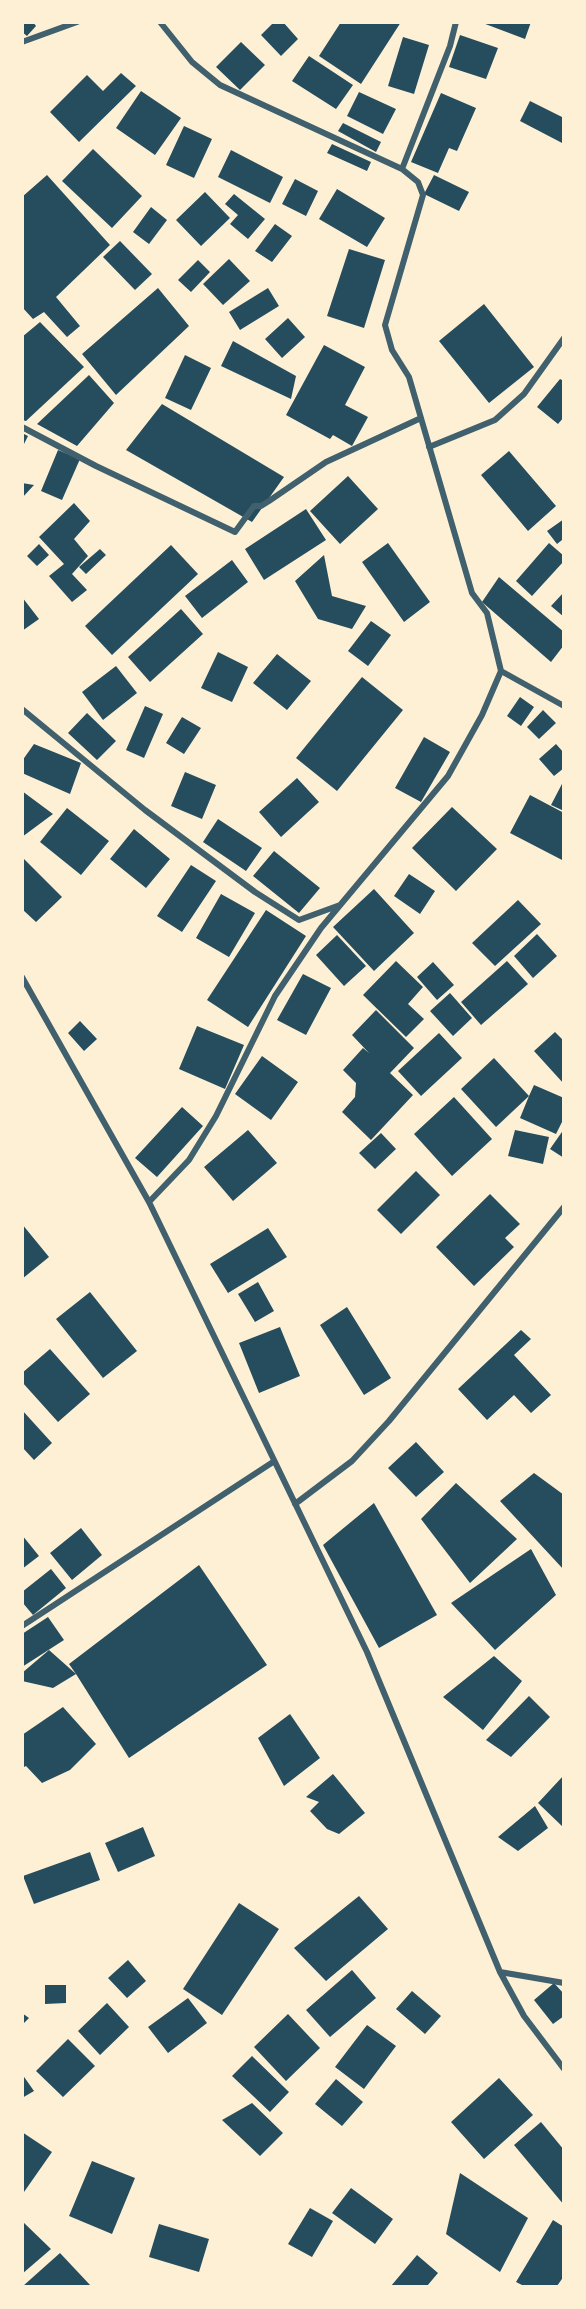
<!DOCTYPE html>
<html>
<head>
<meta charset="utf-8">
<style>
  body { margin:0 }
  #map { position:relative; width:586px; height:2309px; overflow:hidden; background:#fdf0d5; font-family:Commissioner,sans-serif }
  canvas { display:block }
  .frame { position:absolute; inset:0; border:24px solid #fdf0d5; pointer-events:none }
</style>
</head>
<body>
<div id="map">
<canvas width="586" height="2309"></canvas>
<div class="frame"></div>
</div>
<script>
const g = document.querySelector('canvas').getContext('2d');
g.lineJoin = 'round';
function paint(path, color) {
  g.fillStyle = color;
  g.fill(path, 'evenodd');
}
function toPath(rows) {
  const path = new Path2D();
  for (const r of rows) {
    path.moveTo(r[0], r[1]);
    for (let i = 2; i < r.length; i += 2) path.lineTo(r[i], r[i + 1]);
  }
  return path;
}
function trace(path, color, width, dash) {
  g.strokeStyle = color;
  g.lineWidth = width;
  g.lineCap = dash ? 'butt' : 'round';
  g.setLineDash(dash || []);
  g.stroke(path);
}
const building = toPath([
  [22,22,33,22,36,26,27,36,22,32],
  [274,22,283,22,298,39,281,56,261,35],
  [341,22,401,22,361,84,319,56],
  [480,22,531,22,525,39],
  [460,35,498,48,486,79,449,67],
  [403,37,429,45,414,94,388,86],
  [241,42,265,65,240,90,216,67],
  [309,56,353,85,336,109,292,81],
  [121,73,136,86,79,142,50,112,87,75,103,91],
  [141,91,181,118,155,155,116,128],
  [359,92,396,109,383,134,347,116],
  [441,93,476,108,457,151,449,148,438,173,411,162],
  [530,101,564,118,564,144,520,121],
  [343,123,381,142,376,152,338,131],
  [184,126,212,139,194,178,166,165],
  [332,144,371,162,367,171,327,153],
  [93,149,142,196,112,228,62,181],
  [231,150,283,177,270,203,218,177],
  [47,175,110,245,56,297,80,326,67,337,44,312,33,319,22,307,22,197],
  [434,175,469,192,459,211,424,194],
  [295,179,318,191,306,216,282,204],
  [337,189,385,218,367,247,319,219],
  [205,192,230,218,201,246,176,220],
  [234,194,265,219,248,239,230,224,238,215,225,204],
  [151,207,167,220,149,244,133,232],
  [275,224,292,236,272,262,255,251],
  [120,241,152,274,135,290,103,257],
  [349,249,385,260,364,328,327,316],
  [229,259,250,281,223,305,203,284],
  [198,260,210,272,191,292,178,280],
  [158,288,189,326,116,395,82,354],
  [268,288,279,306,240,330,229,312],
  [484,304,534,367,489,403,439,341],
  [288,318,305,337,282,358,265,339],
  [40,322,84,367,26,421,22,420,22,337],
  [233,341,296,376,291,399,221,366],
  [324,345,365,367,345,405,368,417,352,446,333,435,330,439,286,415],
  [185,355,211,368,191,410,165,398],
  [89,375,114,403,77,446,37,424],
  [560,379,564,381,564,417,558,424,537,407],
  [162,404,284,477,252,522,126,450],
  [22,433,28,436,22,448],
  [58,450,80,459,62,500,41,491],
  [509,451,556,506,528,531,481,475],
  [348,476,378,509,340,544,310,511],
  [22,483,34,485,22,498],
  [74,503,90,521,74,539,88,556,72,574,87,590,72,602,49,576,64,564,39,537],
  [306,509,326,540,264,580,245,549],
  [564,519,564,542,562,540,557,544,547,531],
  [388,543,430,602,404,622,362,562],
  [549,543,564,556,564,561,532,596,516,581],
  [39,544,49,555,37,566,27,556],
  [171,545,198,574,112,655,85,626],
  [100,549,106,555,86,574,79,567],
  [324,555,332,596,366,606,352,629,318,619,295,581],
  [232,560,248,582,202,618,185,596],
  [499,577,564,632,564,645,551,662,482,602],
  [564,592,564,617,551,606],
  [22,597,39,619,22,631],
  [181,609,203,634,150,682,128,657],
  [371,621,391,635,368,666,348,651],
  [218,652,248,667,232,702,201,688],
  [277,654,311,681,287,710,253,683],
  [116,666,137,693,103,720,82,692],
  [362,677,403,710,337,791,296,758],
  [520,697,534,707,521,726,507,716],
  [145,706,163,714,144,758,126,750],
  [543,710,556,723,539,739,527,727],
  [87,713,116,741,97,760,68,733],
  [182,717,201,728,184,754,166,743],
  [424,737,450,752,421,802,395,788],
  [34,744,81,763,70,794,22,773,22,761],
  [556,744,564,753,564,768,554,776,539,759],
  [185,772,216,785,202,819,171,806],
  [297,778,319,802,281,837,259,812],
  [564,780,564,811,551,805],
  [22,791,53,814,22,837],
  [530,795,564,813,564,861,510,833],
  [452,807,497,849,456,891,412,848],
  [67,808,109,841,81,875,40,842],
  [218,819,262,848,246,871,203,842],
  [134,829,170,859,146,888,110,859],
  [274,851,320,888,299,913,253,876],
  [22,857,62,897,36,922,22,909],
  [191,865,216,881,182,932,157,916],
  [409,874,435,891,420,914,394,896],
  [374,889,414,933,374,971,333,927],
  [221,894,255,913,229,957,196,938],
  [518,900,541,924,495,966,472,943],
  [266,910,306,936,248,1027,207,1000],
  [537,934,557,956,533,978,514,956],
  [337,935,366,966,344,986,316,955],
  [396,961,423,987,408,1004,424,1019,406,1037,363,995],
  [507,961,528,984,481,1025,461,1002],
  [433,962,454,985,437,1000,417,977],
  [303,974,331,988,306,1035,277,1020],
  [450,993,472,1018,453,1036,430,1011],
  [376,1010,414,1048,390,1073,413,1095,371,1140,342,1112,355,1097,356,1083,343,1070,363,1048,369,1053,352,1035],
  [80,1021,97,1039,84,1051,68,1033],
  [197,1026,244,1045,225,1089,179,1069],
  [555,1032,562,1039,564,1038,564,1084,534,1051],
  [439,1033,462,1058,421,1096,398,1071],
  [262,1056,298,1082,271,1120,235,1094],
  [494,1058,529,1096,534,1085,564,1098,564,1118,556,1134,520,1118,529,1096,496,1127,461,1089],
  [454,1097,492,1139,452,1176,414,1134],
  [182,1107,203,1126,157,1177,135,1158],
  [564,1129,564,1158,550,1149],
  [248,1130,277,1163,233,1201,204,1167],
  [515,1130,549,1137,543,1164,508,1156],
  [381,1133,396,1149,375,1169,359,1153],
  [416,1171,440,1195,401,1234,377,1210],
  [490,1194,520,1224,505,1238,514,1247,474,1286,436,1247],
  [22,1224,49,1257,22,1279],
  [268,1228,287,1257,228,1293,210,1264],
  [258,1282,274,1311,255,1322,238,1294],
  [90,1292,137,1351,103,1378,56,1319],
  [347,1307,391,1378,364,1395,320,1325],
  [280,1327,300,1376,259,1393,239,1343],
  [521,1330,531,1339,514,1355,551,1395,531,1413,514,1395,487,1420,458,1389],
  [50,1349,90,1394,58,1422,22,1382,22,1373],
  [22,1410,52,1443,34,1460,22,1447],
  [416,1442,444,1472,416,1497,388,1468],
  [534,1473,564,1495,564,1570,500,1501],
  [456,1483,517,1539,470,1583,421,1519],
  [374,1503,437,1615,379,1648,323,1545],
  [81,1528,102,1555,72,1580,50,1553],
  [22,1535,39,1556,22,1569],
  [531,1549,556,1595,495,1650,451,1603],
  [199,1565,267,1665,129,1758,76,1674,53,1688,22,1681,22,1673,49,1650,76,1674,69,1664],
  [51,1569,66,1588,33,1615,22,1602,22,1592],
  [48,1617,64,1640,22,1667,22,1634],
  [494,1656,522,1681,483,1730,443,1697],
  [529,1696,550,1717,511,1757,486,1740],
  [63,1707,96,1744,70,1770,42,1783,26,1766,22,1768,22,1735],
  [290,1714,320,1758,284,1786,258,1738],
  [333,1774,365,1813,339,1834,327,1829,310,1811,319,1802,306,1797],
  [564,1775,564,1828,538,1803],
  [535,1806,548,1828,518,1851,498,1837],
  [143,1827,155,1856,118,1872,105,1843],
  [90,1852,100,1880,34,1904,23,1876],
  [359,1896,388,1929,326,1981,294,1948],
  [239,1903,279,1929,222,2015,183,1989],
  [128,1960,146,1981,127,1998,108,1978],
  [352,1970,376,1998,330,2037,306,2010],
  [554,1983,564,1994,564,2016,553,2024,534,2000],
  [45,1985,66,1985,66,2003,45,2004],
  [412,1991,441,2016,425,2034,396,2009],
  [188,1998,207,2023,168,2053,148,2027],
  [107,2003,129,2027,100,2055,78,2031],
  [22,2013,29,2018,22,2025],
  [288,2014,320,2048,286,2081,254,2047],
  [367,2025,396,2046,364,2089,335,2067],
  [68,2039,95,2066,63,2097,36,2071],
  [252,2056,289,2092,270,2112,232,2076],
  [22,2074,34,2091,22,2098],
  [499,2078,533,2115,484,2159,451,2122],
  [336,2079,363,2102,342,2126,315,2104],
  [252,2103,283,2133,260,2156,222,2120],
  [541,2122,564,2150,564,2205,514,2145],
  [22,2132,52,2152,24,2192,22,2191],
  [92,2161,135,2178,112,2234,69,2216],
  [460,2173,528,2218,500,2272,446,2234],
  [351,2188,393,2219,375,2244,332,2213],
  [310,2208,333,2221,312,2257,288,2244],
  [553,2220,564,2227,564,2276,557,2286,524,2286,516,2282],
  [22,2221,51,2249,22,2274],
  [159,2224,209,2239,199,2272,149,2257],
  [60,2253,91,2286,23,2286],
  [417,2255,438,2273,427,2286,391,2286]
]);
const minor = toPath([
  [160,22,192,62,220,85,402,169,418,182,423,195,385,325,392,350,409,377,472,593,487,613,501,671,564,706],
  [22,42,77,22],
  [402,169,450,46,456,22],
  [22,427,96,466,235,532,254,506,261,506,269,501,326,462,421,418],
  [429,447,495,420,524,394,564,338],
  [22,709,145,810,255,892,299,920,340,905],
  [22,977,149,1202,367,1652,500,1972,524,2016,564,2069],
  [149,1202,189,1160,216,1116,275,996,321,928,448,776,482,715,501,671],
  [295,1504,352,1461,389,1421,564,1207],
  [22,1626,273,1462],
  [500,1972,564,1983]
]);
paint(building, '#264d5e');
trace(minor, '#3f606c', 6);
</script>
</body>
</html>
